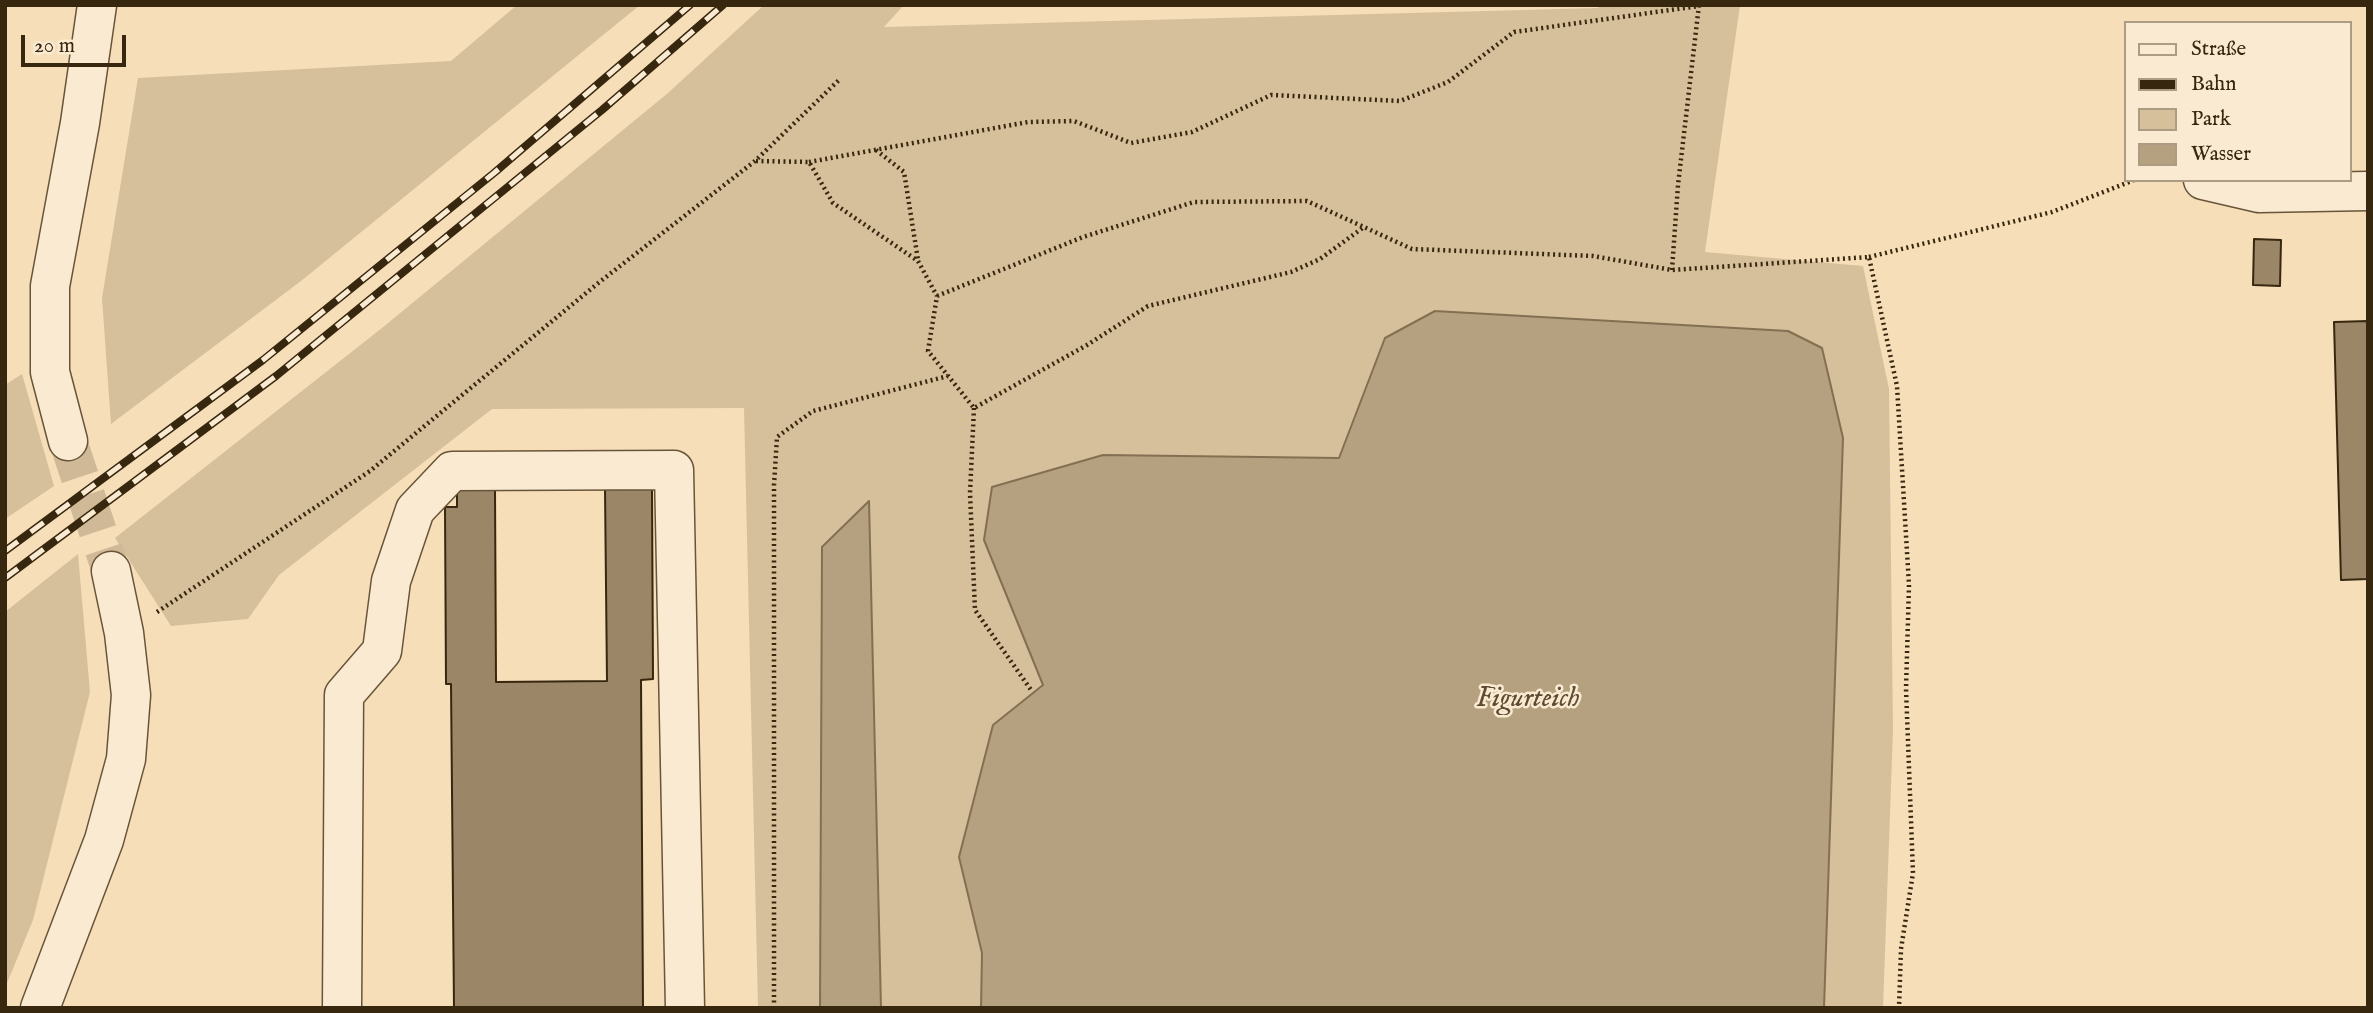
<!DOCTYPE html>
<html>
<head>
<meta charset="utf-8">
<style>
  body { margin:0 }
  #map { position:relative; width:2373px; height:1013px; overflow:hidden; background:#f6deb8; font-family:"IM FELL English",serif }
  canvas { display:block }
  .frame { position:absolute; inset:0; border:7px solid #38270f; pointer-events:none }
  .legend { position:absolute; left:2124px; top:21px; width:228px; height:161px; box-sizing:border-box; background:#f9ead1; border:2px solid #ac9c83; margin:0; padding:9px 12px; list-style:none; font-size:21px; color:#38270f }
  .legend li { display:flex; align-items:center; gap:14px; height:35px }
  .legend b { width:35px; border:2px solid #ac9c83 }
  .scale { position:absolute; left:21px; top:35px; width:105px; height:32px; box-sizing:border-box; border:4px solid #38270f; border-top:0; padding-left:9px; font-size:21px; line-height:24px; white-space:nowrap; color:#38270f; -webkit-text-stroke:5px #f9ead1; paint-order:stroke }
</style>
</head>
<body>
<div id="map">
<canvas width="2373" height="1013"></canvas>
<div class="frame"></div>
<ul class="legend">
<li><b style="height:9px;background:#f9ead1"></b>Straße</li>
<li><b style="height:9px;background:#38270f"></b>Bahn</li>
<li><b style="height:19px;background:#d6bf9b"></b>Park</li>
<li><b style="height:19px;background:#b5a07f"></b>Wasser</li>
</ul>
<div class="scale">20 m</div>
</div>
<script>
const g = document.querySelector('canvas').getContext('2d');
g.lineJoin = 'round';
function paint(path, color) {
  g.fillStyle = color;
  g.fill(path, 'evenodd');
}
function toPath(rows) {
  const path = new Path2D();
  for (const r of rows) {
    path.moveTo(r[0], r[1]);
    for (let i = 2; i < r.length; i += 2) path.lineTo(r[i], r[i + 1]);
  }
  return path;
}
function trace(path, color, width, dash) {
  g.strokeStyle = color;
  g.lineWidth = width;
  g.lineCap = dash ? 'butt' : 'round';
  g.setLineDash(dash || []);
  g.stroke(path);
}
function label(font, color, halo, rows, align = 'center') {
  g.font = font + ' "IM FELL English",serif';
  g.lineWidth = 5;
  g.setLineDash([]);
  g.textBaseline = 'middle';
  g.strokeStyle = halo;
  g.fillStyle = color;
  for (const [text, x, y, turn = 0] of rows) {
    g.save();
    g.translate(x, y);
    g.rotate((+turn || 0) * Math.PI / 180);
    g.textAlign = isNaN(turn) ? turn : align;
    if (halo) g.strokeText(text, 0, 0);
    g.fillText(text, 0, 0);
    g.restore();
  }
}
const green = toPath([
  [517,5,640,5,301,281,111,424,102,298,138,78,451,61],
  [764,5,904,5,884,27,1598,8,1599,5,1740,5,1705,252,1863,266,1889,389,1893,730,1883,1008,1824,1008,1843,438,1385,338,1339,458,1103,455,984,540,1043,685,993,726,959,857,982,953,981,1008,881,1008,869,502,822,547,820,1008,758,1008,744,408,492,409,279,575,248,619,171,626,115,538,382,328,668,93],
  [22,374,54,486,5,519,5,385],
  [78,554,90,692,33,920,5,988,5,612]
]);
const water = toPath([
  [1435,311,1788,331,1822,348,1843,438,1824,1008,981,1008,982,953,959,857,993,725,1043,685,984,540,992,487,1103,455,1339,458,1385,338,1435,311],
  [869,501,881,1008,820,1008,822,547,869,501]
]);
const building = toPath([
  [2254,239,2281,240,2280,286,2253,285,2254,239],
  [2368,321,2368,579,2341,580,2334,322,2368,321],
  [457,489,495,489,496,682,607,681,605,489,652,489,653,679,641,680,643,1008,454,1008,451,684,446,684,445,507,457,507,457,489]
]);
const minorTunnel = toPath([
  [68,441,111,571]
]);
const path = toPath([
  [876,150,904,172,918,260],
  [756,161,809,162,833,203,918,261,937,296,928,351,974,408,1087,345,1148,306,1291,272,1320,259,1364,227],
  [809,162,1028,122,1074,121,1131,143,1192,132,1271,95,1400,101,1448,82,1514,32,1699,6],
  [1869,257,2052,212,2134,180],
  [1672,270,1678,185,1699,5],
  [937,296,1083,237,1194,202,1307,201,1412,249,1593,256,1672,270,1869,257,1897,386,1909,585,1906,689,1913,873,1901,949,1899,1008],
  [974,408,970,493,975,610,1031,690],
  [157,612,370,471,597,284,755,161,839,80],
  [774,1008,774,485,777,437,813,411,948,376]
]);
const minor = toPath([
  [2203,180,2259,193,2368,191],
  [68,441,50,372,50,286,80,123,97,5],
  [40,1008,104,840,126,759,131,695,124,633,111,571],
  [342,1008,344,695,382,651,391,581,415,510,452,471,674,470,685,1008]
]);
const rail = toPath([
  [5,551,263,360,494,173,690,5],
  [5,578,276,376,602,110,723,5]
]);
const waterNames = [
  ["Figurteich",1528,700]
];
paint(green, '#d6bf9b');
paint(water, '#b5a07f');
trace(water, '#837052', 2);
paint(building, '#9b8667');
trace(building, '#38270f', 2);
trace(minorTunnel, '#d0b996', 38, [38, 19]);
trace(minor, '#685539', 41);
trace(path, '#38270f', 4.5, [2, 3.5]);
trace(minor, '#f9ead1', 38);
trace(rail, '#38270f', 8);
trace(rail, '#f9ead1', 5, [16]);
label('italic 28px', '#5e4b31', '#f9ead1', waterNames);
</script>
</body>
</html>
